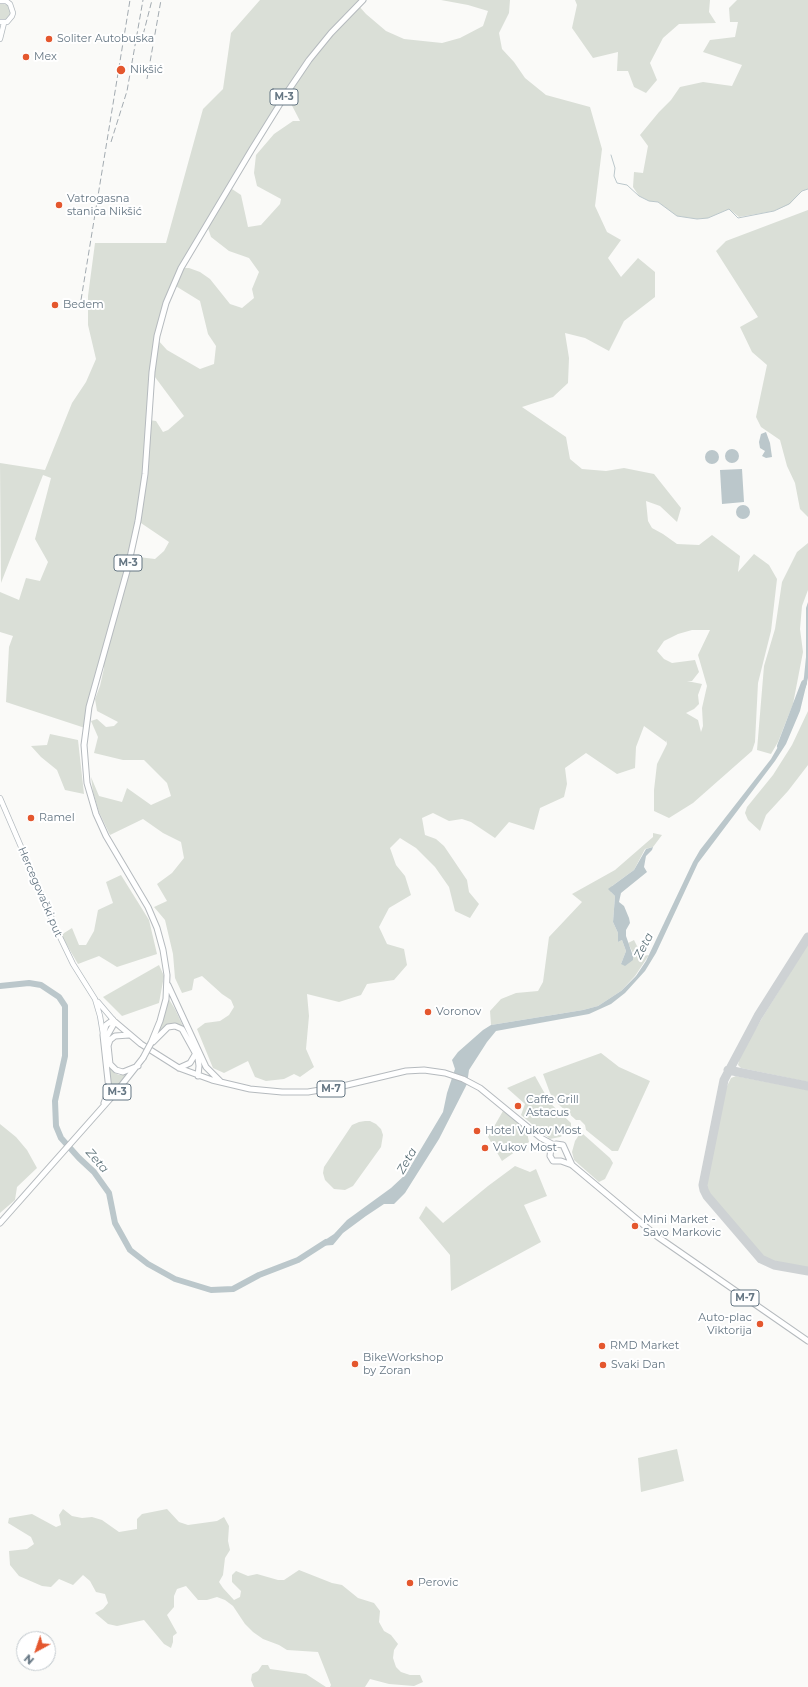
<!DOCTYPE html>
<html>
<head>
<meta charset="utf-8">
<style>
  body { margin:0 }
  #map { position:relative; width:808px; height:1687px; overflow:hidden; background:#fafaf8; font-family:Montserrat,sans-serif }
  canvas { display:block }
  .north { position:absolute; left:16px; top:1631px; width:40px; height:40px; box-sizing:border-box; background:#fff; border:1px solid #c1c8cd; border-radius:50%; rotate:220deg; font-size:11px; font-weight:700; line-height:16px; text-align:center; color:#657683 }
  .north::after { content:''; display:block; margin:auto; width:14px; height:18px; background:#e4572e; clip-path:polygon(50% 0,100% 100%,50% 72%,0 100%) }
</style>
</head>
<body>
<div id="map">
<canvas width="808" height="1687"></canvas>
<div class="north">N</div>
</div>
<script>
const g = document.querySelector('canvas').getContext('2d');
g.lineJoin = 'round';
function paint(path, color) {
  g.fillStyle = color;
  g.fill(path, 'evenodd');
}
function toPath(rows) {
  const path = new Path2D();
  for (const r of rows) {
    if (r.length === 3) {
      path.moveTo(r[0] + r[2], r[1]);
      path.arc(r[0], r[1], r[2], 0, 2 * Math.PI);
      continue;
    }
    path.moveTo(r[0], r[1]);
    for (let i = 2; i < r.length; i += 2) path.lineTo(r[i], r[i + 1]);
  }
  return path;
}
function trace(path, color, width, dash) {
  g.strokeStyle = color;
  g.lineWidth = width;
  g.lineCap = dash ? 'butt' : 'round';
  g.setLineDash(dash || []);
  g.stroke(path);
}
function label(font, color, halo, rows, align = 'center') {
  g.font = font + ' Montserrat,sans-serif';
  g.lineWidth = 4;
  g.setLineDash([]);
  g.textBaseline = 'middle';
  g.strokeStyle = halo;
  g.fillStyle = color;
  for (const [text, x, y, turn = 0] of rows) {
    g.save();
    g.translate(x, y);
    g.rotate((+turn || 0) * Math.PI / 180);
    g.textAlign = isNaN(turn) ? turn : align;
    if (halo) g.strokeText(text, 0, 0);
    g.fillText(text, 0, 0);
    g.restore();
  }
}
const green = toPath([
  [260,0,363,0,358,5,366,14,386,31,404,39,442,43,460,38,483,26,488,11,468,5,441,0,510,0,509,13,499,33,502,49,514,62,525,78,546,95,590,107,602,149,595,206,607,232,621,240,608,258,621,277,638,258,655,272,655,297,624,321,609,351,585,338,565,333,569,358,568,383,553,397,522,407,566,437,570,459,582,469,606,471,624,468,654,474,681,508,677,522,660,506,646,501,648,521,652,528,663,534,677,544,699,545,712,535,740,556,738,572,754,554,769,565,777,579,771,631,758,683,755,742,752,751,693,803,669,818,654,811,654,790,657,764,667,744,666,740,666,742,644,726,636,747,635,768,617,774,586,753,565,768,567,784,564,797,540,808,534,830,509,822,495,838,471,822,462,819,449,821,433,813,422,818,425,835,436,839,444,846,467,880,469,892,479,904,470,918,455,911,449,887,435,867,416,848,400,838,390,848,396,865,405,876,411,895,389,908,379,927,387,944,404,949,407,965,394,980,367,984,361,995,339,1002,307,994,309,1016,306,1049,314,1067,300,1077,294,1074,284,1079,266,1081,255,1077,248,1061,224,1073,213,1068,197,1029,205,1023,220,1021,229,1015,234,1007,231,1000,222,994,202,976,194,979,192,990,182,993,175,978,173,954,165,920,154,907,167,901,157,884,172,873,184,858,181,842,163,833,143,819,110,835,99,812,93,792,91,777,99,796,122,802,127,788,151,805,171,796,167,783,144,760,123,760,94,753,98,737,91,721,97,719,106,727,114,726,118,722,97,711,95,699,100,686,104,668,102,659,85,728,6,702,9,647,13,636,0,632,0,592,19,600,26,578,40,581,48,562,35,539,51,478,43,475,1,583,0,463,45,470,72,403,86,382,96,359,88,325,88,296,95,243,166,243,203,109,223,89,231,33],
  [286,94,300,121,293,121,274,134,256,155,254,173,257,186,281,199,280,204,261,225,248,227,241,195,229,187],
  [207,225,211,237,229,251,249,258,259,272,252,289,254,298,242,308,230,304,210,279,200,272,189,268,182,268],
  [174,285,200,301,208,334,216,346,214,364,200,369,167,350,157,339],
  [152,373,184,416,168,430,163,432,156,421,149,420],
  [138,521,169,542,164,551,155,559,130,556],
  [692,630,710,630,698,655,707,686,702,708,703,726,701,732,698,720,686,713,694,709,699,704,698,695,702,684,687,681,692,681,699,672,695,660,672,663,664,659,657,651,664,641,678,634],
  [575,0,710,0,709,12,716,23,679,24,663,38,650,63,657,80,646,93,634,87,628,71,617,71,618,52,593,58,572,28,577,5],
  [737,0,808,0,808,189,802,191,790,204,774,211,739,217,729,209,708,218,697,219,677,216,658,202,649,201,639,196,633,187,634,172,643,173,648,146,640,135,659,112,671,100,680,87,703,82,732,86,742,65,703,52,710,40,735,37,738,22,730,22,729,8],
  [0,4,4,4,9,6,11,13,6,19,0,19],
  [808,210,808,517,800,509,795,483,787,466,780,440,761,427,756,417,767,365,752,352,740,327,758,317,716,251,726,241],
  [808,543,808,590,802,606,800,629,803,652,793,704,778,742,771,754,757,750,764,666,775,629,782,582,797,552],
  [808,711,808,765,788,791,766,815,760,831,748,820,745,813,747,807,773,775,792,745],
  [50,734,78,740,84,794,65,790,57,770,41,757,31,746,47,745],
  [653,833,662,835,653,847,645,849,634,870,612,886,611,892,615,896,613,922,618,933,618,942,622,940,626,951,621,964,633,953,628,943,634,940,642,956,649,955,635,976,621,991,598,1006,583,1010,491,1025,490,1011,501,999,516,993,538,991,543,982,549,937,582,902,572,894,615,870,653,837],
  [121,875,149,920,157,954,117,967,99,956,78,964,61,935,72,928,79,945,86,945,94,931,98,910,113,903,106,882],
  [808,944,808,1082,741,1068,738,1065,740,1056,762,1018],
  [159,965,164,976,159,1003,122,1016,103,997],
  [167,996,175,1009,201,1065,201,1072,198,1061,184,1033,174,1025,157,1036],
  [109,1025,110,1026,107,1031,108,1065,115,1073,119,1075,128,1074,108,1097,103,1034],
  [601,1053,619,1067,650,1081,618,1151,612,1151,586,1130,585,1125,580,1120,576,1120,557,1103,550,1093,543,1074],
  [535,1076,550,1103,571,1123,571,1128,566,1134,560,1137,550,1139,521,1115,525,1104,507,1088],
  [736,1076,808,1090,808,1268,773,1261,760,1254,708,1193,707,1184,726,1088,731,1078],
  [503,1111,526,1128,529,1142,502,1161,488,1137],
  [365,1121,370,1121,376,1124,381,1129,383,1135,381,1147,353,1186,345,1190,334,1189,325,1180,323,1173,324,1167,352,1125,359,1122],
  [0,1124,16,1137,27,1150,37,1168,17,1187,15,1200,0,1213],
  [583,1134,610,1158,613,1163,605,1179,599,1182,574,1160,572,1152,575,1141,579,1135],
  [515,1166,530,1172,536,1169,547,1196,524,1205,541,1242,451,1291,450,1255,419,1218,426,1206,443,1223,488,1186],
  [677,1449,684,1481,641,1492,638,1458],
  [63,1509,72,1516,82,1518,92,1517,102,1520,119,1532,137,1529,137,1519,142,1514,167,1509,179,1522,188,1525,217,1521,224,1517,229,1526,228,1541,230,1550,225,1558,223,1575,219,1582,223,1588,234,1600,240,1597,241,1591,232,1582,232,1575,236,1571,248,1576,257,1574,278,1580,284,1580,299,1570,332,1583,342,1585,358,1598,374,1603,380,1611,379,1622,384,1631,391,1635,398,1644,394,1650,393,1658,396,1667,401,1672,410,1675,420,1675,423,1682,414,1686,389,1684,370,1679,365,1687,330,1687,331,1685,318,1652,287,1650,279,1645,263,1639,253,1632,245,1624,233,1606,225,1600,217,1597,207,1600,198,1600,186,1586,177,1589,174,1596,174,1607,167,1615,177,1633,173,1636,173,1642,171,1648,164,1644,144,1620,117,1626,108,1624,95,1613,103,1609,108,1603,105,1594,96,1592,90,1581,83,1575,73,1585,59,1579,51,1587,42,1586,19,1576,10,1565,9,1551,27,1549,34,1544,31,1537,8,1523,9,1518,32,1514,56,1527,61,1525,59,1515],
  [262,1665,268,1665,270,1669,306,1674,326,1687,254,1687,251,1680,252,1674,258,1671]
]);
const water = toPath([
  [766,432,770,443,772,457,766,458,762,456,765,451,760,448,759,442,761,434],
  [732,456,7],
  [712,457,7],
  [742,469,744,502,722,504,720,470],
  [743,512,7],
  [808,602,808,678,800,711,786,744,775,761,698,863,656,953,645,971,625,993,611,1004,589,1014,496,1031,487,1042,469,1070,467,1084,439,1139,405,1193,394,1204,384,1204,366,1216,343,1233,333,1245,320,1246,319,1244,334,1234,347,1220,391,1188,406,1174,443,1112,447,1093,455,1069,452,1060,458,1052,483,1030,491,1025,583,1010,598,1006,621,991,636,976,646,961,693,862,700,850,771,759,787,731,800,698,804,677,806,657,806,608],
  [653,847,652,850,646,856,644,867,647,872,621,893,619,902,624,906,629,918,630,923,626,930,626,936,633,956,633,960,625,966,621,964,626,951,622,940,618,942,618,933,613,922,615,896,608,889,634,870,646,849]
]);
const stream = toPath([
  [611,155,615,168,614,176,617,183,627,185,639,196,649,201,658,202,677,216,697,219,708,218,729,209,738,218,774,211,789,204,802,191,808,189]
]);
const river = toPath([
  [780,746,804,683],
  [0,986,29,983,41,985,59,997,65,1006,65,1056,55,1101,56,1126,61,1138,79,1158,94,1172,109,1193,115,1223,130,1250,148,1264,175,1279,211,1290,233,1289,259,1275,298,1260,326,1242]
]);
const taxiway = toPath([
  [808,937,758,1016,724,1080,703,1185,704,1190,707,1196,761,1259,774,1265,808,1271],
  [728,1070,808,1086]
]);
const secondary = toPath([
  [0,1,6,1,10,4,13,13,12,16,7,22,0,22],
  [0,39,4,23],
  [0,798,59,935,73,964,95,999,100,1016,103,1034],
  [98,1002,115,1022]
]);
const primary = toPath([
  [168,985,206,1067,221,1082],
  [153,1042,168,1027,175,1026,182,1029,198,1058,199,1066,198,1076],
  [151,1043,160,1021,166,999,167,975,163,950,157,928,148,907,106,836,96,814,87,783,84,745,89,707,127,571,138,521,145,474,152,372,157,336,166,303,181,268,252,149,288,91,309,60,331,33,363,0],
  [108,1046,110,1040,115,1036,129,1035],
  [138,1066,123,1072,116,1070,110,1064,107,1036,115,1022,141,1044,179,1068,212,1080,250,1089,282,1092,308,1092,343,1086,406,1071,424,1070,445,1073,463,1079,480,1088,541,1138,554,1145],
  [179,1068,190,1063,196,1053],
  [104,1103,109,1090,103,1035,106,1025,113,1020],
  [572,1165,563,1145,556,1144,551,1148,550,1156,553,1161,561,1161,572,1165,658,1237,808,1341],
  [0,1223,117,1091,143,1058]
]);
const rail = toPath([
  [141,43,152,0],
  [147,79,161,0],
  [111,142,127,91,143,0],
  [81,300,130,0]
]);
const primaryBridge = toPath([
  [143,1058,151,1043]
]);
const markers = [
  [49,39,4,"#e4572e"],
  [26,57,4,"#e4572e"],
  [121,70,5,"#e4572e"],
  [59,205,4,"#e4572e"],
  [55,305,4,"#e4572e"],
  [31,818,4,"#e4572e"],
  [428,1012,4,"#e4572e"],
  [518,1106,4,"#e4572e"],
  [477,1131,4,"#e4572e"],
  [485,1148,4,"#e4572e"],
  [635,1226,4,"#e4572e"],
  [760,1324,4,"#e4572e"],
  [602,1346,4,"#e4572e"],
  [355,1364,4,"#e4572e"],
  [603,1365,4,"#e4572e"],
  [410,1583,4,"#e4572e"]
];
const shields = [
  [284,97,28],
  [128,563,28],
  [331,1089,28],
  [117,1092,28],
  [745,1298,28]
];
const shieldNames = [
  ["M-3",284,97],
  ["M-3",128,563],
  ["M-7",331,1089],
  ["M-3",117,1092],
  ["M-7",745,1298]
];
const poiNames = [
  ["Soliter Autobuska",57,39],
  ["Mex",34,57],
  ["Nikšić",130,70],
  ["Vatrogasna",67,199],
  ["stanica Nikšić",67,212],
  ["Bedem",63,305],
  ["Ramel",39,818],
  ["Voronov",436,1012],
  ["Caffe Grill",526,1100],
  ["Astacus",526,1113],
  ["Hotel Vukov Most",485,1131],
  ["Vukov Most",493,1148],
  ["Mini Market -",643,1220],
  ["Savo Markovic",643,1233],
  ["Auto-plac",752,1318,"right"],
  ["Viktorija",752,1331,"right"],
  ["RMD Market",610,1346],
  ["BikeWorkshop",363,1358],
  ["by Zoran",363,1371],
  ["Svaki Dan",611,1365],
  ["Perovic",418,1583]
];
const streetNames = [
  ["Hercegovački put",40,892,67]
];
const waterNames = [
  ["Zeta",644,946,-63],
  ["Zeta",97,1161,49],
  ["Zeta",407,1161,-60]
];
paint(green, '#dadfd7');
paint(water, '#bbc7cb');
trace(stream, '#bbc7cb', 1);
trace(river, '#bbc7cb', 6);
trace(taxiway, '#ced2d4', 9);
trace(secondary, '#b3babf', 6);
trace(primary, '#b5babe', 7);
trace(secondary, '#fff', 4.5);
trace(primary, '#fff', 5);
trace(rail, '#a2aab0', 1, [6, 3]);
trace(primaryBridge, '#b5babe', 7, []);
trace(primaryBridge, '#fff', 5);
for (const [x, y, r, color] of markers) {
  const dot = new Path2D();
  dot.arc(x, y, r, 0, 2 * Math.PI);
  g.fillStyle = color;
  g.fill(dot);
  trace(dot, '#fff', 1.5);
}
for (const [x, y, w] of shields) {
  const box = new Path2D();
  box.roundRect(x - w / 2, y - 8, w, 16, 3);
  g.fillStyle = '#fff';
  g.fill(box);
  trace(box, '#657683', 1);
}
label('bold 10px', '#657683', null, shieldNames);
label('11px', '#657683', '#fff', poiNames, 'left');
label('11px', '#657683', '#fff', streetNames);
label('italic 12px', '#60757c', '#fff', waterNames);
</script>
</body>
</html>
